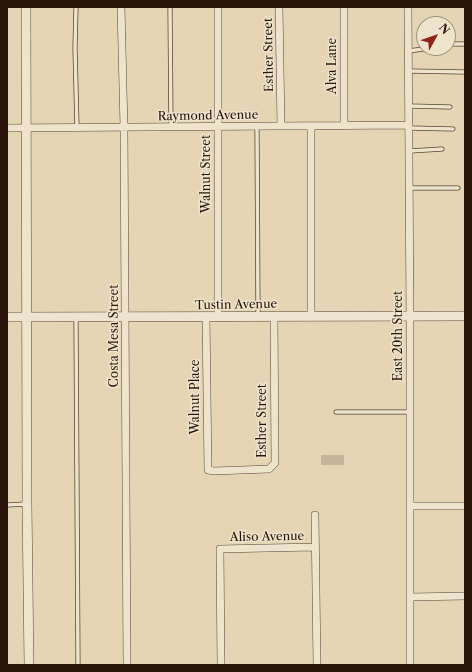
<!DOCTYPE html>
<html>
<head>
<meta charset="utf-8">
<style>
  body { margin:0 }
  #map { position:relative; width:472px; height:672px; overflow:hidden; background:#e5d5b4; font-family:"Libre Caslon Text",serif }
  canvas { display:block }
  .frame { position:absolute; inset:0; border:8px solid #2a1409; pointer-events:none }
  .north { position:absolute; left:416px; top:16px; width:40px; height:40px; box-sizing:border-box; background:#eee4ce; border:1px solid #a0917f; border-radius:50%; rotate:50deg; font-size:11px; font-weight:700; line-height:16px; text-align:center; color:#2a1409 }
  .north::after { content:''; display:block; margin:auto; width:14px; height:18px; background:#8f2418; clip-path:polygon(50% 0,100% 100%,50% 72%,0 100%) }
</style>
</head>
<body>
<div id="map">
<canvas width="472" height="672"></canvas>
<div class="frame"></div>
<div class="north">N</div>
</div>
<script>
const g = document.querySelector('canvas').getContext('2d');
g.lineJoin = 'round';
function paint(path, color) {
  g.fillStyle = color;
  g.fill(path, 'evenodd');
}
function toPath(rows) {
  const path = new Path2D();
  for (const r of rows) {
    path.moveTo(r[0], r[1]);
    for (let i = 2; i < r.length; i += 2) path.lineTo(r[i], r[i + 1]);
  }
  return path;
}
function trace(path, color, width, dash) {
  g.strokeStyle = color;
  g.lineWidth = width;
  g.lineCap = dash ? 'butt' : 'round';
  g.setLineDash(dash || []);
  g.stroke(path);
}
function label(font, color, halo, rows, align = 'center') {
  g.font = font + ' "Libre Caslon Text",serif';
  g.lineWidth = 3;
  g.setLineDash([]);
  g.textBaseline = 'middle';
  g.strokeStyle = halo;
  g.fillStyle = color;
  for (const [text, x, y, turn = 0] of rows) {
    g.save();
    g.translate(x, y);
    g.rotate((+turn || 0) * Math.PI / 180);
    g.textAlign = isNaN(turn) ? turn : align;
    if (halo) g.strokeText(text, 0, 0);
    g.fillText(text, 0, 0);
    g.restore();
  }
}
const green = toPath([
  [321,455,344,455,344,465,321,465]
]);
const service = toPath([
  [76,7,75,48,77,128],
  [170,7,171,127],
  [448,44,465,44],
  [408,51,431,48],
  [408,71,465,72],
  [409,106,450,107],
  [257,126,258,315],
  [410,128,453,129],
  [410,151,442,149],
  [410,188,458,188],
  [76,318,78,665],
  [336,412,410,412],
  [7,505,26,504]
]);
const minor = toPath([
  [121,7,124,128,127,665],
  [218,7,218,317],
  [279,7,281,126],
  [344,7,344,125],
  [408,7,410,317,410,665],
  [7,128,409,125],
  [206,317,208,470,214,471,269,469,275,463,274,316],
  [311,317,311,126],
  [410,506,465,506],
  [315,515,317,665],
  [410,597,465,596],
  [221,665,220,549,314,547]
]);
const tertiary = toPath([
  [26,7,27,504,29,665],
  [7,317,465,316]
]);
const streetNames = [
  ["Esther Street",269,55,-91],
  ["Alva Lane",333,66,-90],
  ["Raymond Avenue",208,116,-1],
  ["Walnut Street",207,174,-90],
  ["Tustin Avenue",236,305,-1],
  ["Costa Mesa Street",115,336,-90],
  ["East 20th Street",399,336,-90],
  ["Walnut Place",196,397,-90],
  ["Esther Street",263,421,-90],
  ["Aliso Avenue",267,537,-1]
];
paint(green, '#c5b497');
trace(service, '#594434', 5);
trace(minor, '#594434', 8);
trace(tertiary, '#594434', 10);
trace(service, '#eee4ce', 3.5);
trace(minor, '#eee4ce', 7);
trace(tertiary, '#eee4ce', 9);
label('12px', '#2a1409', '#eee4ce', streetNames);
</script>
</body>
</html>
